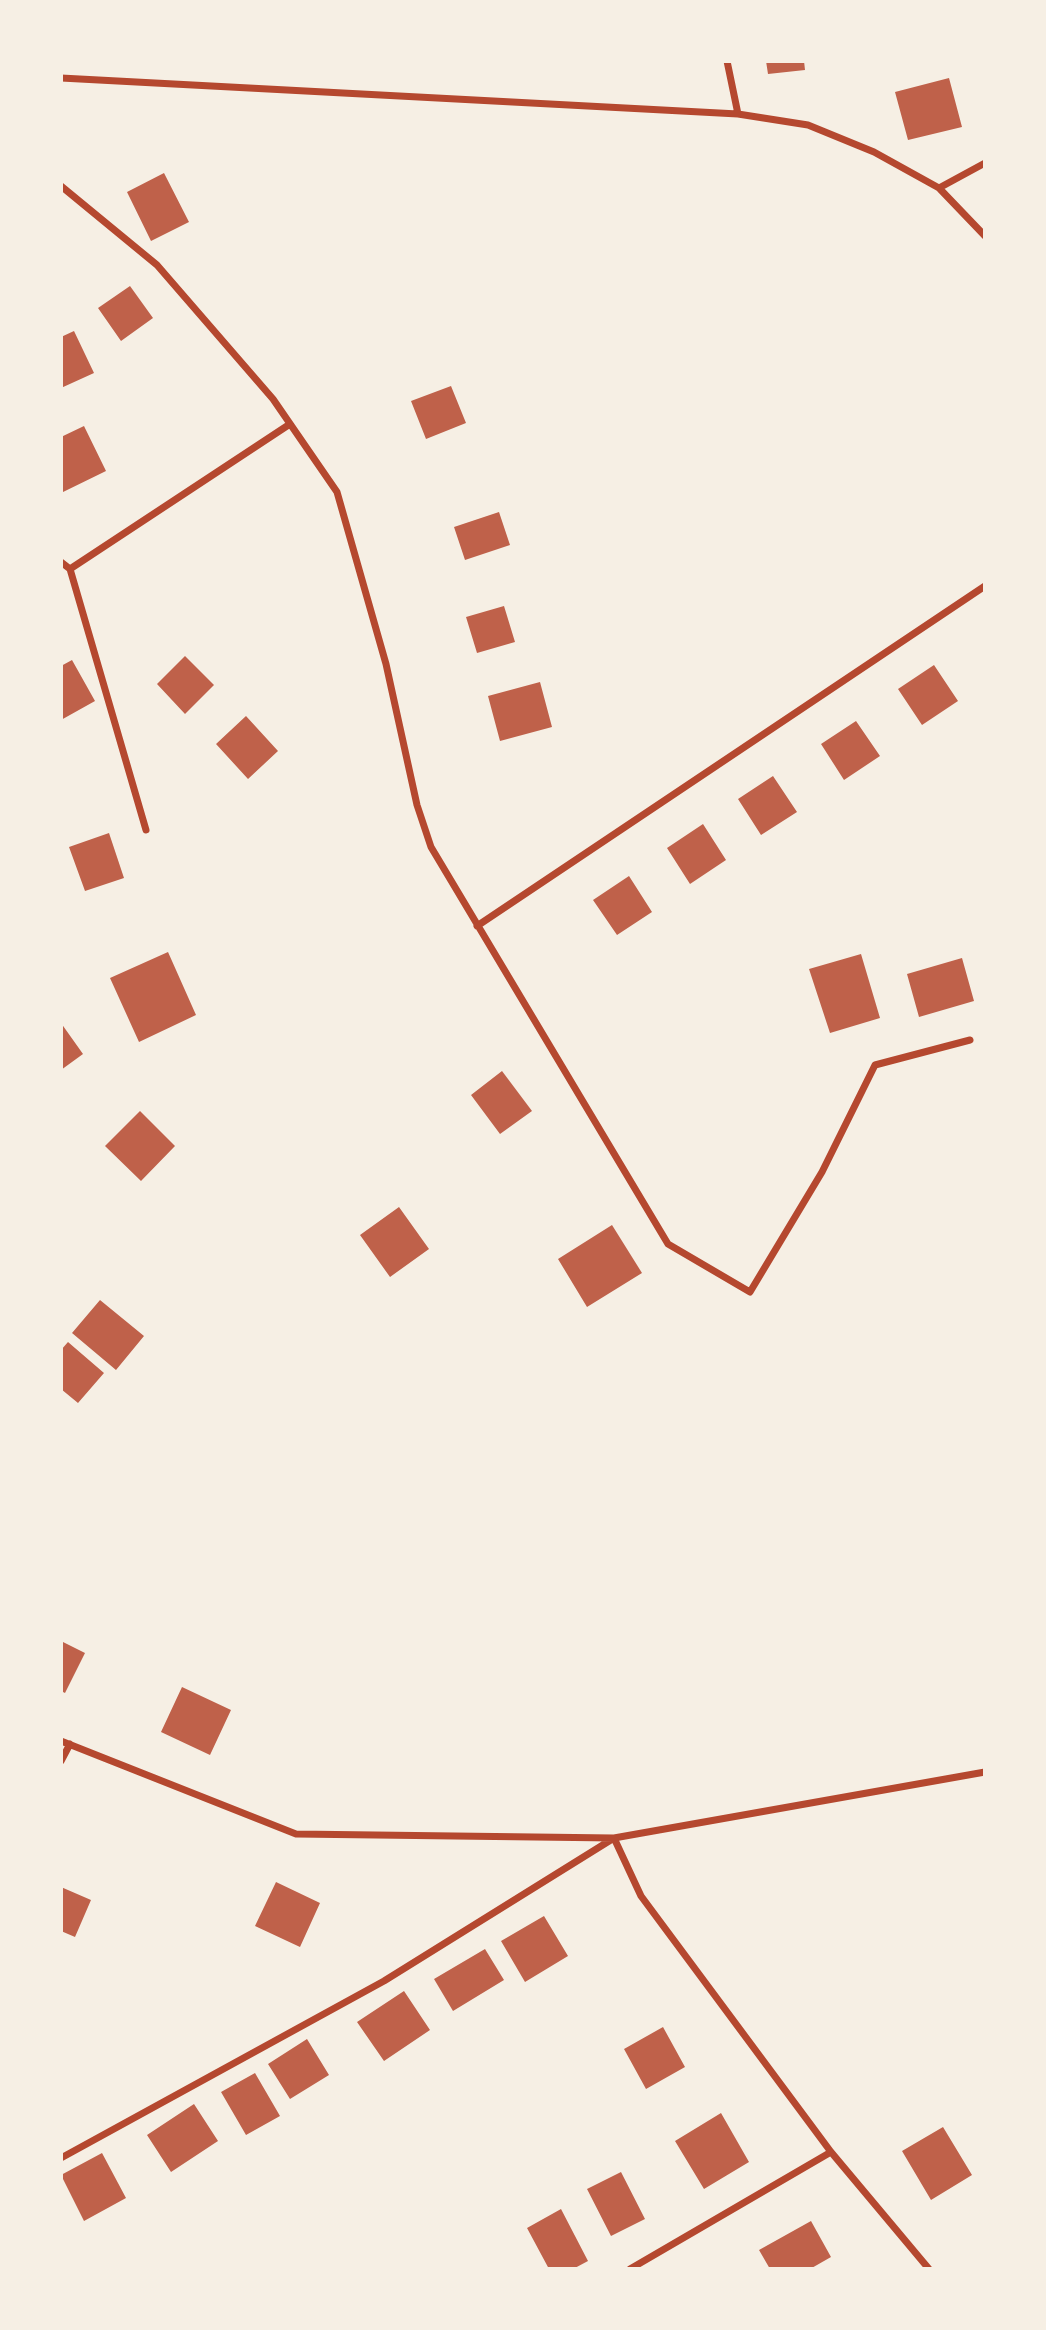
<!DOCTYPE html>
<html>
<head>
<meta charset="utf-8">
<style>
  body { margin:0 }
  #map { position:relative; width:1046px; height:2330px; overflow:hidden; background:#f6efe4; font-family:"DejaVu Sans",sans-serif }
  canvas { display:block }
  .frame { position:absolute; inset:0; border:63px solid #f6efe4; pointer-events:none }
</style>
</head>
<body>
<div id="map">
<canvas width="1046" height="2330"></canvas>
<div class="frame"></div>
</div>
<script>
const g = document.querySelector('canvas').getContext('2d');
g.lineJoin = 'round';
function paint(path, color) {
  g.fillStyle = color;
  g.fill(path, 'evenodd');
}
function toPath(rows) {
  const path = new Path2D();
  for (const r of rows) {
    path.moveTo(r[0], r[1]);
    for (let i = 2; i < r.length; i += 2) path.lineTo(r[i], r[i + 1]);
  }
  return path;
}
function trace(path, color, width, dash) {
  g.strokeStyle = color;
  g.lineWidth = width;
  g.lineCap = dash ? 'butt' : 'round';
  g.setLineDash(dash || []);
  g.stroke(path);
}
const building = toPath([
  [766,61,804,61,805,70,768,74],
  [949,78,962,127,908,140,895,92],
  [164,173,189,222,151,241,127,192],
  [130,286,153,318,121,341,98,308],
  [74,331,94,373,61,388,61,337],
  [451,386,466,423,426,439,411,401],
  [84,426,106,471,61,493,61,437],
  [499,512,510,545,465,560,454,527],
  [504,606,515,642,477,653,466,617],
  [185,656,214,685,185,714,157,684],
  [72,660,95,701,61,720,61,666],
  [934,665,958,701,922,725,898,689],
  [540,682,552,727,500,741,488,696],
  [246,716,278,751,248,779,216,744],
  [856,721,880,756,844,780,821,744],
  [773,776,797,812,761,835,738,799],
  [703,824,726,860,690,884,667,848],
  [109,833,124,878,85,891,69,847],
  [629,876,652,912,617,935,593,900],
  [168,952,196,1015,139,1042,110,978],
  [861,954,880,1018,830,1033,809,969],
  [962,958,974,1001,919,1017,907,974],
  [61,1023,83,1054,61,1070],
  [502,1071,532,1111,500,1134,471,1095],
  [140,1111,175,1146,141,1181,105,1146],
  [399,1207,429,1249,390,1277,360,1235],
  [612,1225,642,1273,587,1307,558,1259],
  [100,1300,144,1336,116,1370,72,1333],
  [68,1342,104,1373,78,1403,61,1389,61,1350],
  [61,1641,85,1653,65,1693,61,1691],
  [182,1687,231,1710,210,1755,161,1732],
  [276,1882,320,1903,300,1947,255,1926],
  [61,1887,91,1900,75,1937,61,1931],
  [544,1916,568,1956,525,1982,501,1941],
  [485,1949,504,1980,453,2011,434,1979],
  [404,1991,430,2030,384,2061,357,2022],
  [663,2027,685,2067,646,2089,624,2049],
  [307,2039,329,2075,290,2099,268,2064],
  [255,2073,280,2116,246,2135,221,2092],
  [194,2104,218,2141,171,2172,147,2135],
  [721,2113,749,2162,704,2189,675,2141],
  [943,2127,972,2175,931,2200,902,2151],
  [102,2153,126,2198,84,2221,61,2175],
  [621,2172,645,2219,611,2236,587,2189],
  [561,2209,588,2261,573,2269,549,2269,527,2228],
  [811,2221,831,2257,810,2269,770,2269,759,2250]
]);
const minor = toPath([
  [727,61,738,114],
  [61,78,738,114,808,125,874,152,939,188,985,236],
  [61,186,157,265,273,399,337,492,386,664,417,805,431,847,668,1244,750,1292,822,1172,875,1065,970,1040],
  [939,188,985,163],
  [61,562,70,569,146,830],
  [70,569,290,424],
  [477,926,985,586],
  [61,1741,296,1834,614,1838,641,1896,831,2152,929,2269],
  [61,1761,70,1744],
  [61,2158,384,1981,614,1838,985,1772],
  [630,2269,831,2152]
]);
paint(building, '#bf614a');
trace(minor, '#b5482f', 7);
</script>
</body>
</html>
